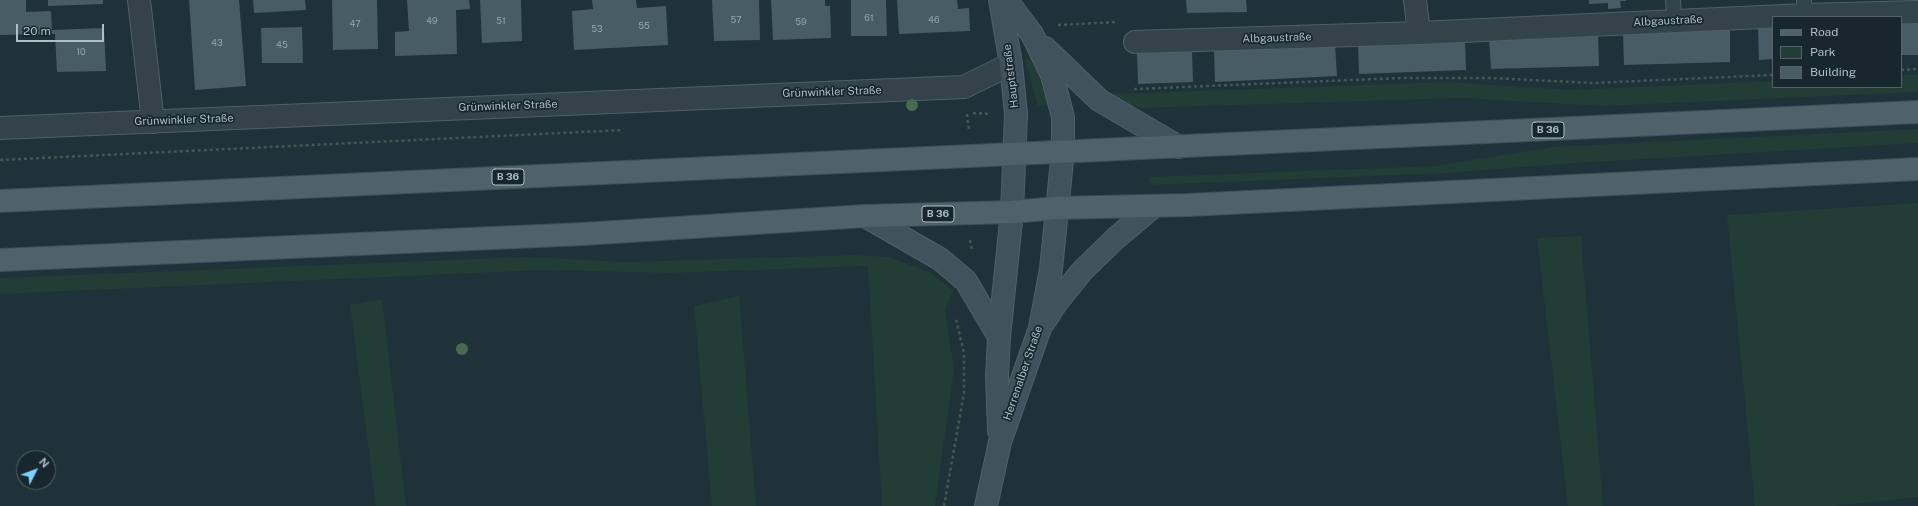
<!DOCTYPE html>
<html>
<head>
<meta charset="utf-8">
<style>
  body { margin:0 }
  #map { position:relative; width:1918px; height:506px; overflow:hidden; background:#1f3239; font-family:"Public Sans",sans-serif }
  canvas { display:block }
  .legend { position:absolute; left:1772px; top:16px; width:130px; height:72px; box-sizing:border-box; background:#18272d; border:1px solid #54636a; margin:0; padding:5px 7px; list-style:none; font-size:12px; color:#adbec6 }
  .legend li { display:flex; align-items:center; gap:8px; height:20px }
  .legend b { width:20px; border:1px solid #54636a }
  .north { position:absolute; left:16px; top:450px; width:40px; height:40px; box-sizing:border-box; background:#18272d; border:1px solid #54636a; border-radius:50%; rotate:48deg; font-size:11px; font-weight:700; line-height:16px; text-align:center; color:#adbec6 }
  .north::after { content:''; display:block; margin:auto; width:14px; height:18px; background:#7ad4fe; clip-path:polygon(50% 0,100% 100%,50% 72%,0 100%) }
  .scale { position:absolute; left:16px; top:24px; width:88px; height:18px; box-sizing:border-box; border:2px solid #adbec6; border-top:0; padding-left:5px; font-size:12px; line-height:14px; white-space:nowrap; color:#adbec6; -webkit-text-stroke:3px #18272d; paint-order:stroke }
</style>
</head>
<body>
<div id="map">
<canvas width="1918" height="506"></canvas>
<ul class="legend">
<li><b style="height:5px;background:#506269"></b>Road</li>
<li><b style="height:11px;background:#223c36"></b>Park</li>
<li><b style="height:11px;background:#475c65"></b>Building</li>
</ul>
<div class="north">N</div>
<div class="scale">20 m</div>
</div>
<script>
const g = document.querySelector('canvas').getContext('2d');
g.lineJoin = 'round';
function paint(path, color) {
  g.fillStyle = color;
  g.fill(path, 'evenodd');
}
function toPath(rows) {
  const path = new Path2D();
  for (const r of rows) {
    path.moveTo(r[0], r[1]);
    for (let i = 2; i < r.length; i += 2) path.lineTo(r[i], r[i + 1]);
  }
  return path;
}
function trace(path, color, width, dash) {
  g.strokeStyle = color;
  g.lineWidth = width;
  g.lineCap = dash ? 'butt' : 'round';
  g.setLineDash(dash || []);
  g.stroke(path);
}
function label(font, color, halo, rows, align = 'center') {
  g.font = font + ' "Public Sans",sans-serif';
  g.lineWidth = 3.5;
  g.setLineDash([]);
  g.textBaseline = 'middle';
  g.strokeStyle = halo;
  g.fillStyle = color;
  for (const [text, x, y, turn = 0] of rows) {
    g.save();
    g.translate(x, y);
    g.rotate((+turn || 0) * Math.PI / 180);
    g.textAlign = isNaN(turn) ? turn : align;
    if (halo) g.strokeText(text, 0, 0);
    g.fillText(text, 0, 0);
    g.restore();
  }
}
const green = toPath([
  [1032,58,1043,77,1052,105,1038,106,1025,60],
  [1901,75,1918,75,1918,92,1602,106,1462,98,1141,108,1116,101,1114,94,1447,82,1572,90,1773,81,1773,87,1901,87],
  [1918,129,1918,143,1576,163,1447,173,1150,185,1149,177,1435,166,1552,147],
  [1918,203,1918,497,1833,506,1755,506,1727,215],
  [1581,236,1603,506,1568,506,1537,238],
  [855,255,889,257,929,272,953,290,945,310,954,369,935,506,882,506,868,266,671,273,543,270,0,294,0,278,527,257,626,262],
  [739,296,756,506,712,506,694,306],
  [382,299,406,506,376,506,350,305]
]);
const building = toPath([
  [0,0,26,0,26,12,51,11,52,30,104,28,106,71,57,72,55,34,0,35],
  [48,0,103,0,103,4,48,6],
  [189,0,239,0,246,86,195,90],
  [253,0,305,0,306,10,254,13],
  [332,0,377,0,378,49,333,50],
  [407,0,469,0,470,9,456,10,457,54,395,56,395,32,409,31],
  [480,0,521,0,522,41,482,43],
  [592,0,636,0,637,8,666,6,668,45,574,50,572,11,593,9],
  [712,0,759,0,760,40,714,41],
  [771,0,825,0,825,6,830,6,831,38,773,40],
  [851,0,886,0,887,36,851,36],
  [897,0,957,0,958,9,969,8,970,31,899,34],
  [1186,0,1246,0,1247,12,1187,13],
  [1589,0,1626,0,1626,1,1620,1,1621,8,1608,9,1608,3,1589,4],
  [1901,22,1918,22,1918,55,1901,55],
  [302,27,303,63,262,63,261,28],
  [1773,28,1773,59,1759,60,1758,29],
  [1730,30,1730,62,1624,65,1623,33],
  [1598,34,1599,66,1491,69,1489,38],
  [1465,40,1466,70,1359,74,1358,44],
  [1335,44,1337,76,1215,82,1214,51],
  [1192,50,1193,82,1138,84,1137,52]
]);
const path = toPath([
  [1058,25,1117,22],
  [1901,70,1918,69],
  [1134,89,1401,78,1491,78,1593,83,1773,75],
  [973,113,990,114],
  [967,114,969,131],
  [0,160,623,130],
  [970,240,972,250],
  [944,506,964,393,964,353,956,319]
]);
const lane = toPath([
  [1673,0,1674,21],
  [1804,0,1805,15]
]);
const street = toPath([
  [139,0,153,122],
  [1415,0,1419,33],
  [1135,42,1419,33,1805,15,1918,12],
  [0,128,964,87,1011,64]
]);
const secondary = toPath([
  [1045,48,1099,100,1179,147],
  [865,216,940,259,966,281,999,337],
  [1044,322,1057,302,1083,270,1116,238,1154,206],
  [999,431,997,377,999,337,1012,212,1016,114,1011,64,1000,0],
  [986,506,1000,442,1040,328,1051,269,1063,151,1063,117,1052,75,1032,34,1006,0]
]);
const primary = toPath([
  [0,201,1918,112],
  [0,260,583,234,865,216,1012,212,1057,208,1188,205,1918,169]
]);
const trees = [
  [912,105],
  [462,349]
];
const numberNames = [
  ["61",869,18],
  ["57",736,20],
  ["46",934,20],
  ["49",432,21],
  ["51",501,21],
  ["59",801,22],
  ["47",355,24],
  ["55",644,26],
  ["53",597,29],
  ["43",217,43],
  ["45",282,45],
  ["10",81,52]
];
const shields = [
  [1548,130,32],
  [508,177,32],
  [938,214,32]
];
const shieldNames = [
  ["B 36",1548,130],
  ["B 36",508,177],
  ["B 36",938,214]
];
const streetNames = [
  ["Albgaustraße",1668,21,-3],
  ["Albgaustraße",1277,38,-2],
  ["Hauptstraße",1011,76,-97],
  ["Grünwinkler Straße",832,92,-2],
  ["Grünwinkler Straße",508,106,-2],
  ["Grünwinkler Straße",184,120,-2],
  ["Herrenalber Straße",1023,373,-71]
];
paint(green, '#223c36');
paint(building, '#475c65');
trace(lane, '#506067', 16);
trace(street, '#506067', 24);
trace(secondary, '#506067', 24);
trace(primary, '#3f4e56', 24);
trace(path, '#415854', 2.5, [3, 3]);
trace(lane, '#334349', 14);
trace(street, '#334349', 22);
trace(secondary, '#40535c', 22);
trace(primary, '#506269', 22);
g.fillStyle = '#476a50';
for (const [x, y] of trees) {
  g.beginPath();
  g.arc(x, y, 6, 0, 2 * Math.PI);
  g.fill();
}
label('9px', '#94a6ae', null, numberNames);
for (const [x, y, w] of shields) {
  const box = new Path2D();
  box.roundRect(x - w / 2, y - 8, w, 16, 3);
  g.fillStyle = '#18272d';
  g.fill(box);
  trace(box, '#adbec6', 1);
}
label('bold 10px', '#adbec6', null, shieldNames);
label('11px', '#adbec6', '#18272d', streetNames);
</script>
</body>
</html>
